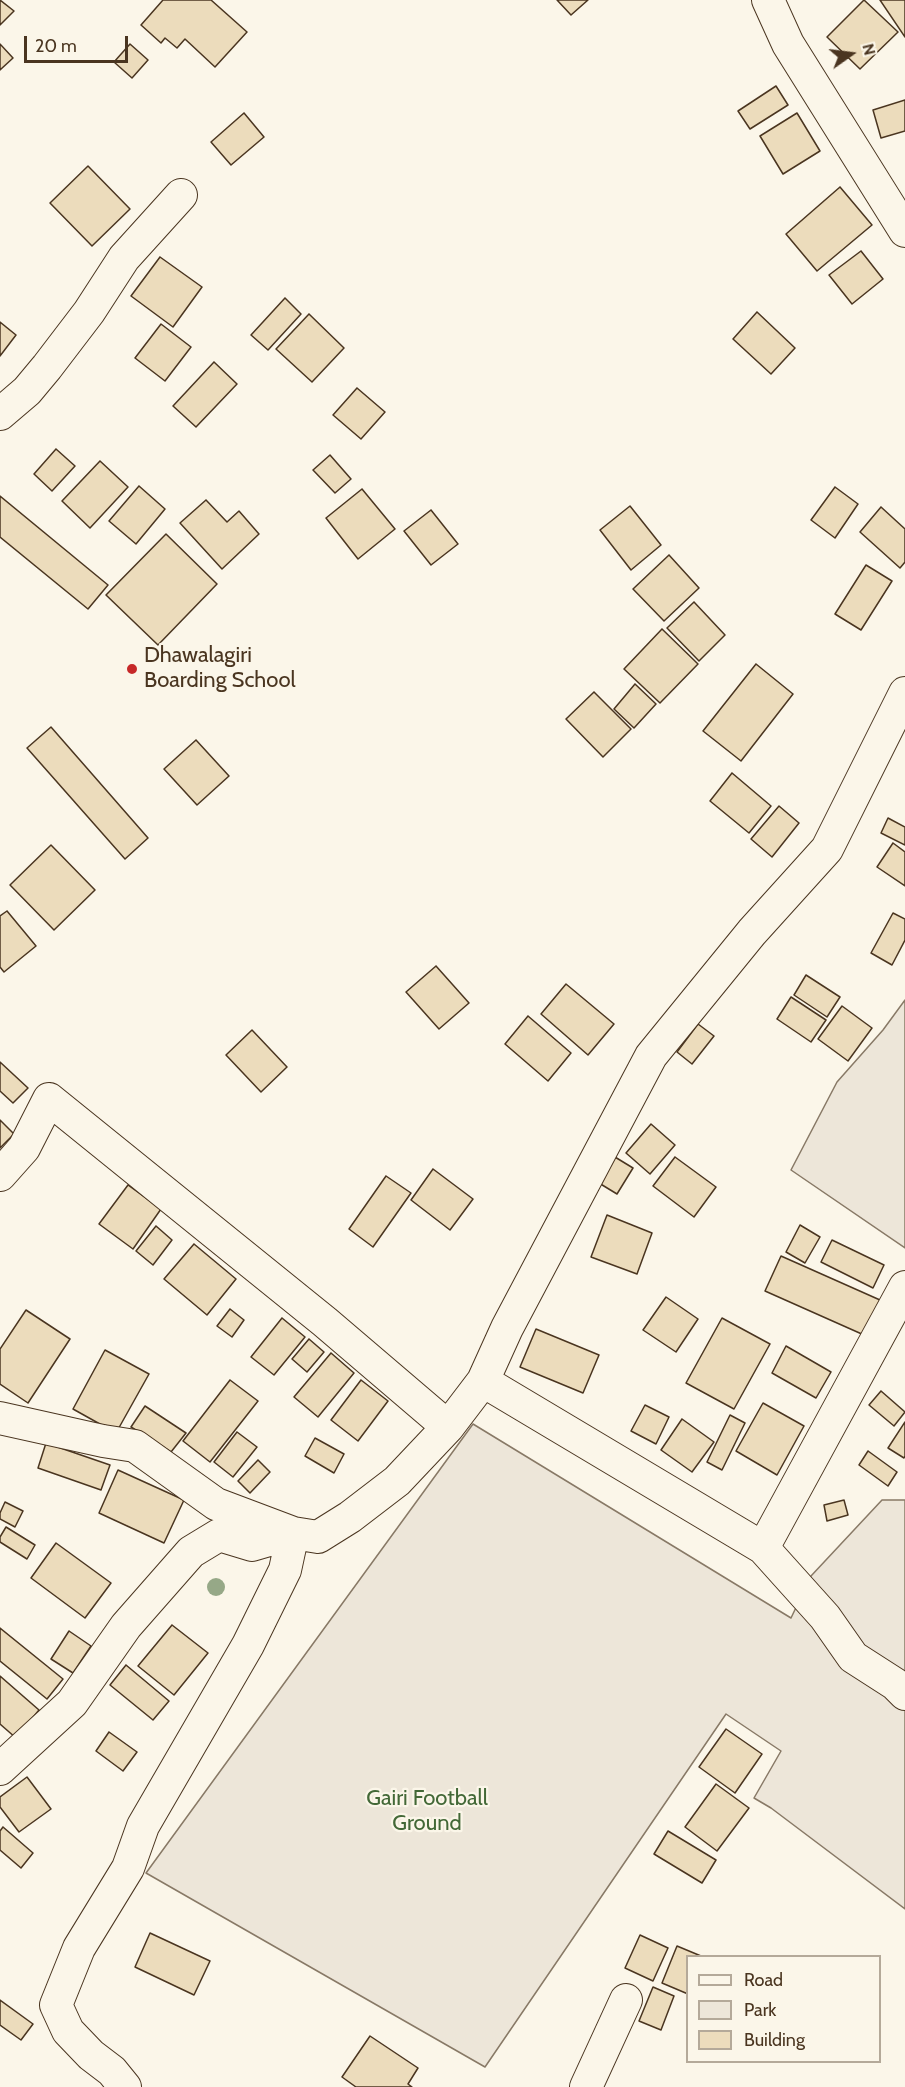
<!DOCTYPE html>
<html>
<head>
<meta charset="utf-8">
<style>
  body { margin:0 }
  #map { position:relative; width:905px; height:2087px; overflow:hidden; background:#fbf6e9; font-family:Cabin,sans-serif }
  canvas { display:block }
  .legend { position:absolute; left:686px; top:1955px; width:195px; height:108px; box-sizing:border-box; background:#fbf6e9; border:2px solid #b4a999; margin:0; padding:8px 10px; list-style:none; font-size:18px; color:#4a3520 }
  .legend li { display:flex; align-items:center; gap:12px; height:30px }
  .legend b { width:30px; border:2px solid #b4a999 }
  .north { position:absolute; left:821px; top:24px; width:60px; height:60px; -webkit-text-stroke:4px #fbf6e9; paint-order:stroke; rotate:76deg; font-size:16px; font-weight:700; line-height:24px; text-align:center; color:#4a3520 }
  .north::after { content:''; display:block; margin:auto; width:21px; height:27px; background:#4a3520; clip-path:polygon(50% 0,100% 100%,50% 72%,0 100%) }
  .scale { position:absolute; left:24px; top:36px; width:104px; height:27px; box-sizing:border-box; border:3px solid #4a3520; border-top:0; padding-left:8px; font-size:18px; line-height:21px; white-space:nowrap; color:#4a3520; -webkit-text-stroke:4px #fbf6e9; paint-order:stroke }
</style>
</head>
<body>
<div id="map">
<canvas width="905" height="2087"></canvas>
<ul class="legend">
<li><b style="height:8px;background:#fbf6e9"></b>Road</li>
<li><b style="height:16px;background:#ede6d9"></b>Park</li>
<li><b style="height:16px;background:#ecdcbc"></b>Building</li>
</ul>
<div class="north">N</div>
<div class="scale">20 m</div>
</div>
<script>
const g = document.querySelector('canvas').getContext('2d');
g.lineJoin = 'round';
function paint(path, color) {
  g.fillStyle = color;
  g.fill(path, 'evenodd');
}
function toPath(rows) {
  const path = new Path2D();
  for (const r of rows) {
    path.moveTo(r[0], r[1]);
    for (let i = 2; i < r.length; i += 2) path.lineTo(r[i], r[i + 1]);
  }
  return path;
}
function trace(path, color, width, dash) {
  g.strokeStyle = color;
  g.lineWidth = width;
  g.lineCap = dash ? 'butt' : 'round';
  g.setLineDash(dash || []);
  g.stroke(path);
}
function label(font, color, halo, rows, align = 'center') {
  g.font = font + ' Cabin,sans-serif';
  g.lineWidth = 4.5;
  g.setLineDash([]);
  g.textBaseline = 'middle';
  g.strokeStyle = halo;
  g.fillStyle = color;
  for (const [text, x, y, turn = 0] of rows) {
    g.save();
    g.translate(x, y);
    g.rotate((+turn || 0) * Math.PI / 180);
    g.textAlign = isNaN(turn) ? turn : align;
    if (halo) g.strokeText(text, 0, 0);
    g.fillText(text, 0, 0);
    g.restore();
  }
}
const green = toPath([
  [905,1000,905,1248,791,1170,837,1082,883,1030,905,1000],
  [473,1424,791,1618,811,1576,882,1500,905,1500,905,1909,771,1808,754,1798,781,1751,726,1714,485,2067,146,1873,473,1424]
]);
const building = toPath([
  [0,0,14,11,0,25,0,0],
  [163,0,211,0,247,32,215,67,185,39,177,48,165,38,161,43,141,25,163,0],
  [557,0,588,0,571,15,557,0],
  [864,0,898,32,860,69,827,37,864,0],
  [880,0,905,0,905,37,880,0],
  [0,44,13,58,0,70,0,44],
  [130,44,148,60,132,78,114,62,130,44],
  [776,86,788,105,750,129,738,111,776,86],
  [905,100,905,131,881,138,873,110,905,100],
  [244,113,264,137,231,165,211,142,244,113],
  [797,113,820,151,783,174,760,136,797,113],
  [88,166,130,209,92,246,50,203,88,166],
  [840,187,872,225,817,271,786,234,840,187],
  [861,251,883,279,852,304,829,275,861,251],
  [160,257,202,287,173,327,131,296,160,257],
  [285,298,301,314,268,350,251,335,285,298],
  [757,312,795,348,771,374,733,339,757,312],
  [309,314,344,348,312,382,276,349,309,314],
  [0,322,16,335,0,356,0,322],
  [161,324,191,347,165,381,135,358,161,324],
  [214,362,237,384,196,427,173,406,214,362],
  [357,388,385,412,361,439,333,415,357,388],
  [56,449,75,466,52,491,34,474,56,449],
  [330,455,351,479,335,493,313,470,330,455],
  [100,461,128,487,90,528,62,501,100,461],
  [139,486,165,509,136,544,109,521,139,486],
  [835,487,858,504,835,538,811,520,835,487],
  [362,489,395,529,358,559,326,518,362,489],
  [0,496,108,585,88,609,0,537,0,496],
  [206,500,227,522,239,511,259,534,222,569,180,523,206,500],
  [630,506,661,545,631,570,600,530,630,506],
  [881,507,905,529,905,562,900,568,860,532,881,507],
  [431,510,458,544,431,565,404,531,431,510],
  [166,534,217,584,158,645,106,595,166,534],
  [669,555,699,588,664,621,633,589,669,555],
  [866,565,892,581,861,630,835,614,866,565],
  [694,602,725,635,699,661,667,628,694,602],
  [662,629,698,664,660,703,624,669,662,629],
  [756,664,793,694,741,761,703,731,756,664],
  [635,684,656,704,634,728,614,709,635,684],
  [594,692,631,729,603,757,566,719,594,692],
  [51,727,148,838,125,859,27,748,51,727],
  [196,740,229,776,197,805,164,769,196,740],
  [732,773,771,806,749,833,710,801,732,773],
  [779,806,799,823,772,857,751,839,779,806],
  [888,818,905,827,905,845,881,833,888,818],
  [893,843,905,852,905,886,877,867,893,843],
  [51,845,95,890,54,930,10,885,51,845],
  [7,911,36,946,4,972,0,967,0,916,7,911],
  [893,913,905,919,905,940,892,965,871,953,893,913],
  [436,966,469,1003,439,1029,406,992,436,966],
  [806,975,840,997,827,1017,794,995,806,975],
  [566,984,614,1024,588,1055,541,1014,566,984],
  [791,997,826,1020,811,1042,777,1019,791,997],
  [842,1006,872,1028,848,1061,818,1039,842,1006],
  [528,1016,571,1053,548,1081,505,1044,528,1016],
  [698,1024,714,1036,692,1064,677,1052,698,1024],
  [252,1030,287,1067,261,1092,226,1055,252,1030],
  [0,1062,28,1088,13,1103,0,1091,0,1062],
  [0,1120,14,1134,0,1148,0,1120],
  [651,1124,675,1145,650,1174,626,1153,651,1124],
  [610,1154,633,1168,617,1194,594,1180,610,1154],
  [675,1157,716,1187,694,1217,653,1186,675,1157],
  [433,1169,473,1199,450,1230,411,1200,433,1169],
  [386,1176,411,1193,373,1247,349,1229,386,1176],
  [128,1185,161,1209,133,1249,99,1224,128,1185],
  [607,1215,652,1233,637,1274,591,1257,607,1215],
  [800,1225,820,1237,805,1263,786,1252,800,1225],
  [156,1226,172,1240,153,1265,136,1251,156,1226],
  [832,1240,884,1265,873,1288,821,1262,832,1240],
  [194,1244,236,1279,207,1315,164,1279,194,1244],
  [781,1256,880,1300,864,1335,765,1291,781,1256],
  [666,1297,698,1319,676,1352,643,1330,666,1297],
  [230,1309,244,1320,232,1337,217,1326,230,1309],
  [26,1310,70,1339,28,1403,0,1384,0,1349,26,1310],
  [282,1318,305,1337,274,1375,251,1357,282,1318],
  [722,1318,770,1344,734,1409,686,1383,722,1318],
  [536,1329,599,1355,583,1393,520,1367,536,1329],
  [309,1339,324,1352,307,1372,292,1359,309,1339],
  [786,1346,831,1372,816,1398,772,1373,786,1346],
  [105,1350,149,1374,116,1433,73,1409,105,1350],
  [331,1353,354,1373,318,1417,294,1397,331,1353],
  [230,1380,258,1401,210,1462,183,1441,230,1380],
  [361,1380,388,1401,358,1441,331,1420,361,1380],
  [881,1391,905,1412,894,1426,869,1405,881,1391],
  [763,1403,804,1426,777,1475,736,1451,763,1403],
  [645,1405,669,1417,656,1444,631,1431,645,1405],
  [145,1406,186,1433,171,1452,131,1427,145,1406],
  [730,1415,745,1423,722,1470,707,1462,730,1415],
  [682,1419,714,1442,692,1472,661,1450,682,1419],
  [905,1422,905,1456,904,1458,888,1448,905,1422],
  [237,1432,257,1447,233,1477,214,1462,237,1432],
  [315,1438,344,1454,334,1473,305,1456,315,1438],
  [46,1443,110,1465,101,1490,38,1468,46,1443],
  [868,1451,897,1472,888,1486,859,1465,868,1451],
  [258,1460,270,1472,250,1493,238,1481,258,1460],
  [118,1470,184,1500,164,1543,99,1513,118,1470],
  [844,1500,848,1515,827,1521,824,1505,844,1500],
  [5,1502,23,1511,15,1527,0,1519,0,1513,5,1502],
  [6,1527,35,1545,27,1559,0,1542,0,1537,6,1527],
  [56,1543,111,1583,85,1618,31,1578,56,1543],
  [172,1625,208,1653,174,1695,138,1666,172,1625],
  [0,1628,63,1679,47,1699,0,1661,0,1628],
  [69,1631,91,1646,73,1673,51,1659,69,1631],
  [126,1665,169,1701,153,1720,110,1685,126,1665],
  [0,1676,39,1710,16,1738,0,1724,0,1676],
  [726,1729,762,1754,735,1793,699,1767,726,1729],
  [109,1732,137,1752,123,1771,96,1751,109,1732],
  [27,1777,51,1809,19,1832,0,1807,0,1797,27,1777],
  [716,1784,749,1808,717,1851,685,1827,716,1784],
  [3,1827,33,1853,21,1868,0,1850,0,1831,3,1827],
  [668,1831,716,1860,702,1883,654,1854,668,1831],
  [150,1933,210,1961,194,1995,135,1967,150,1933],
  [640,1935,668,1948,653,1981,625,1968,640,1935],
  [677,1946,701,1956,688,1956,688,1994,662,1983,677,1946],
  [653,1987,674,1996,661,2030,639,2021,653,1987],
  [0,2000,33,2024,21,2040,0,2025,0,2000],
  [370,2036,418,2068,408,2084,412,2087,356,2087,342,2077,370,2036]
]);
const street = toPath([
  [768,0,788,44,905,231],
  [0,414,27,391,47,367,89,312,124,258,181,195],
  [0,1175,24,1148,49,1099,325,1322,448,1427],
  [483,1381,763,1548,825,1617,853,1657,895,1684,905,1694],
  [0,1418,103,1441,135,1446,216,1504,293,1533,285,1570,248,1645,143,1826,128,1868,79,1948,56,2005,68,2031,91,2055,112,2071,125,2087],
  [763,1548,905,1287],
  [0,1769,72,1703,126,1626,191,1552,219,1535,252,1545,293,1533,318,1537,350,1517,397,1481,448,1427,483,1381,507,1328,651,1056,752,932,827,849,905,693],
  [586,2087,626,2000]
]);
const trees = [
  [216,1587]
];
const markers = [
  [132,669,6,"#c62828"]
];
const poiNames = [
  ["Dhawalagiri",144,656],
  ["Boarding School",144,681]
];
const parkNames = [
  ["Gairi Football",427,1799],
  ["Ground",427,1824]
];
paint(green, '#ede6d9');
trace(green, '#887966', 1.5);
paint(building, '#ecdcbc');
trace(building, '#4a3520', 1.5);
trace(street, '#4a3520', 34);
trace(street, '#fbf6e9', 32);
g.fillStyle = '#96a887';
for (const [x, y] of trees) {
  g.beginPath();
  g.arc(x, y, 9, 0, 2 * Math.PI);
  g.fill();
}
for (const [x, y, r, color] of markers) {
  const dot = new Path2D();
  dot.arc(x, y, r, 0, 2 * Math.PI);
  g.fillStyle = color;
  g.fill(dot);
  trace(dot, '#fbf6e9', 2);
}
label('22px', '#4a3520', '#fbf6e9', poiNames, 'left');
label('22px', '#436837', '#fbf6e9', parkNames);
</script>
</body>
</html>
